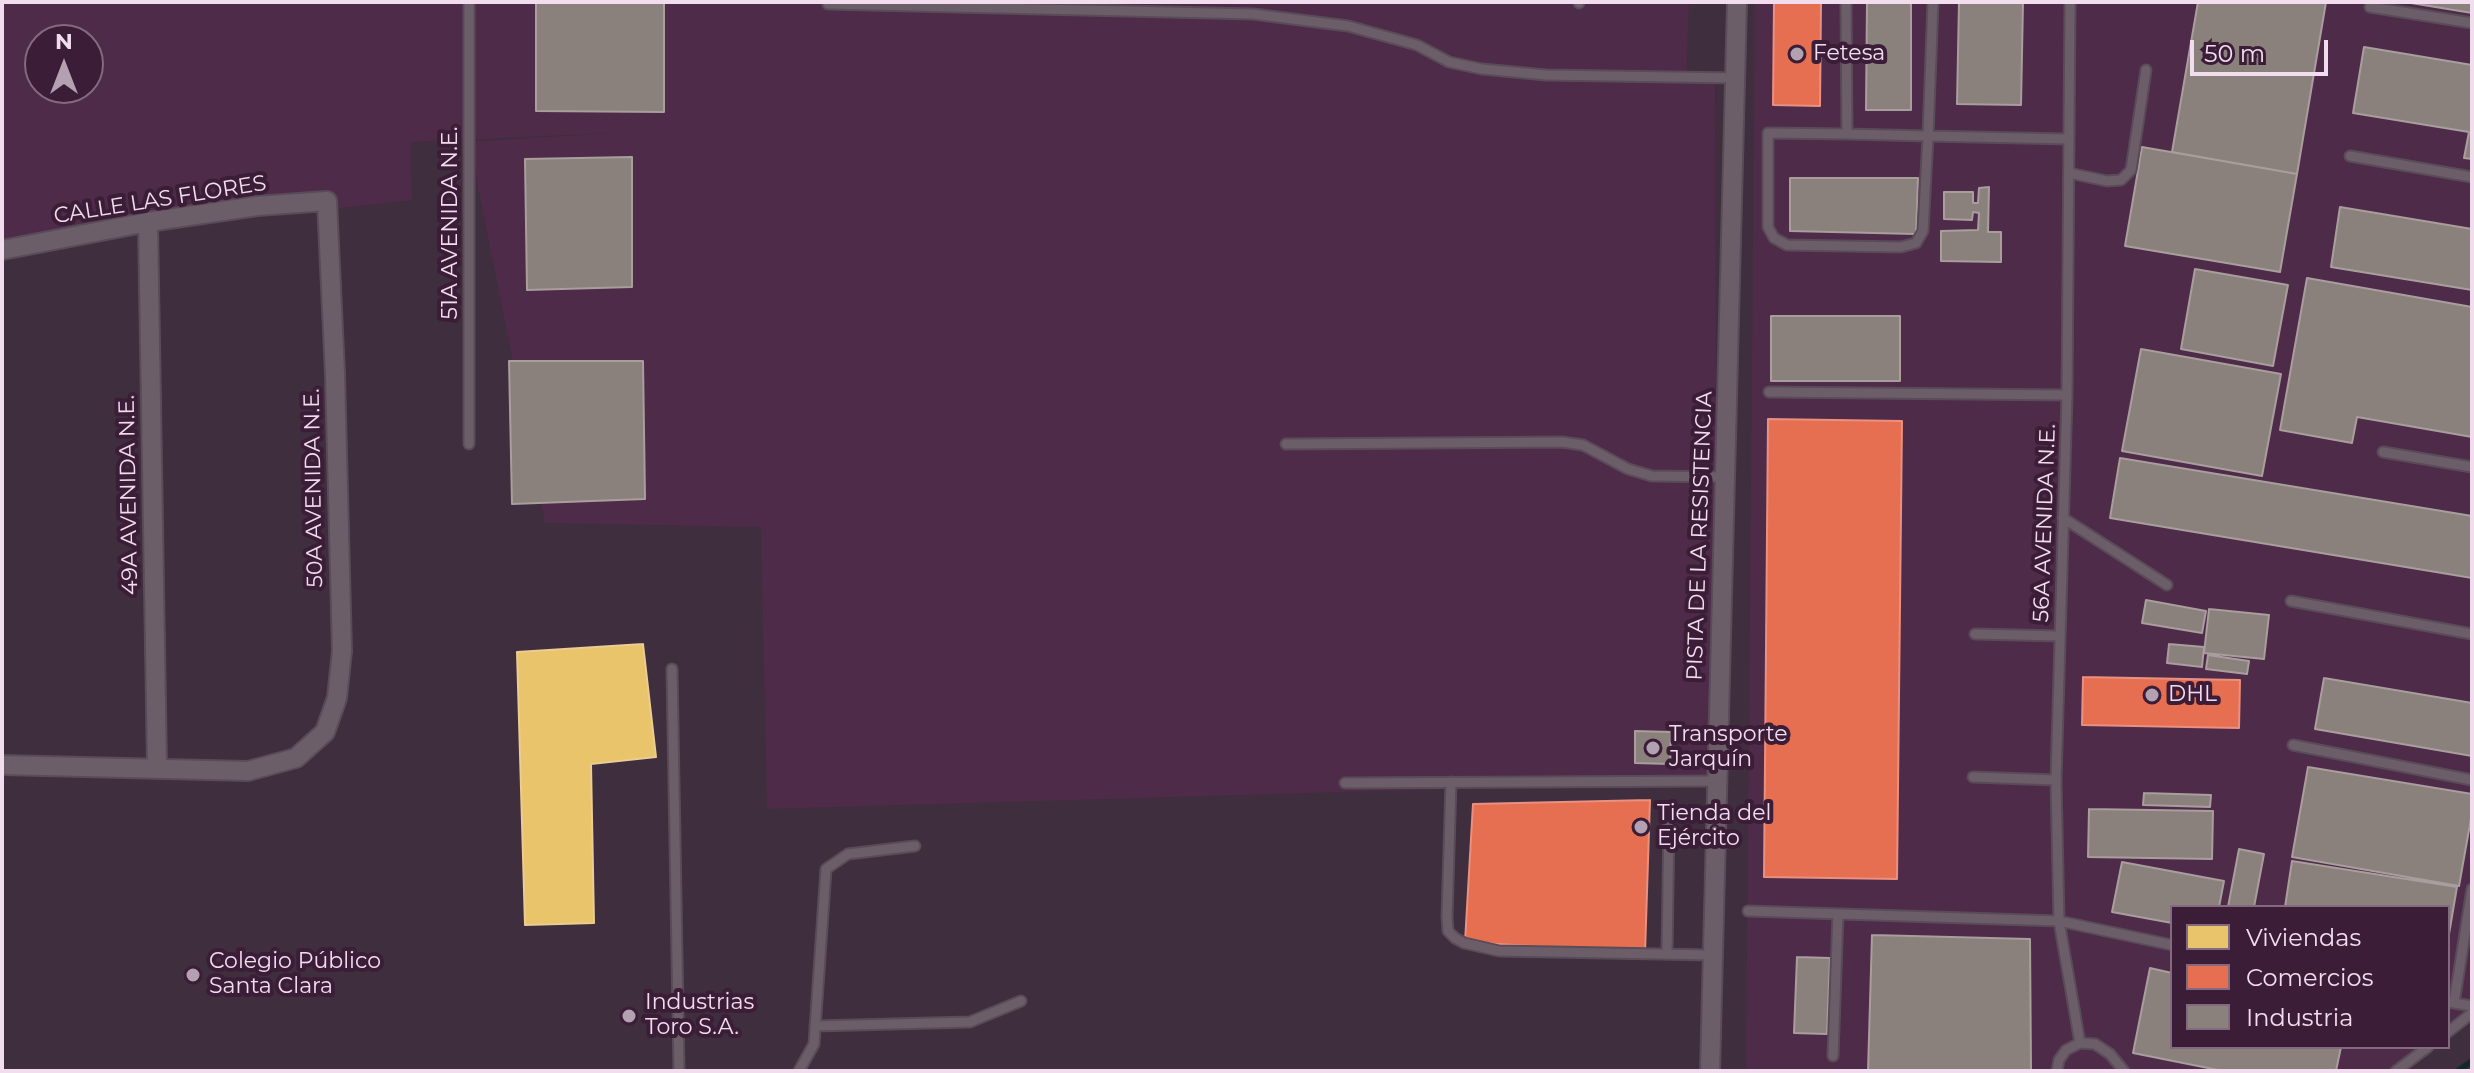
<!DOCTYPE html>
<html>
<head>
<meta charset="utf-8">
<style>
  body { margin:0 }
  #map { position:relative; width:2474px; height:1073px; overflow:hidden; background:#3f2e3d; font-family:Montserrat,sans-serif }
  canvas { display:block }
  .frame { position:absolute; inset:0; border:4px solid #f1ddee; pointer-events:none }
  .legend { position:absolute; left:2170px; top:905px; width:280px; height:144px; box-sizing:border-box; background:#3b1d38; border:2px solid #846a81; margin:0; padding:10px 14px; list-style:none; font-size:24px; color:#f1ddee }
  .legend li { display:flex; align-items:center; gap:16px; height:40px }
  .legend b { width:40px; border:2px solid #846a81 }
  .north { position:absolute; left:24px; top:24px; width:80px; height:80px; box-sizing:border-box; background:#3b1d38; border:2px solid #846a81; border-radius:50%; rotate:0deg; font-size:22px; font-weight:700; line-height:32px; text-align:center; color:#f1ddee }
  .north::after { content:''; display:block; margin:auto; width:28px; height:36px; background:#b3a0b0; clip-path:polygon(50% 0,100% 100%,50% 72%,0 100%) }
  .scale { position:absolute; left:2190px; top:40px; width:138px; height:36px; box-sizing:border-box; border:4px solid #f1ddee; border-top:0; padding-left:10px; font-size:24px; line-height:28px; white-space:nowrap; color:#f1ddee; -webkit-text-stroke:6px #3b1d38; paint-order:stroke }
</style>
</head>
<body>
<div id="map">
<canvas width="2474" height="1073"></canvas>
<div class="frame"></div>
<ul class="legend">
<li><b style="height:22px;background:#e9c46a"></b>Viviendas</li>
<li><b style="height:22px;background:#e76f51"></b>Comercios</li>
<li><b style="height:22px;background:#8a817c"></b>Industria</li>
</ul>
<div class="north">N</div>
<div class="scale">50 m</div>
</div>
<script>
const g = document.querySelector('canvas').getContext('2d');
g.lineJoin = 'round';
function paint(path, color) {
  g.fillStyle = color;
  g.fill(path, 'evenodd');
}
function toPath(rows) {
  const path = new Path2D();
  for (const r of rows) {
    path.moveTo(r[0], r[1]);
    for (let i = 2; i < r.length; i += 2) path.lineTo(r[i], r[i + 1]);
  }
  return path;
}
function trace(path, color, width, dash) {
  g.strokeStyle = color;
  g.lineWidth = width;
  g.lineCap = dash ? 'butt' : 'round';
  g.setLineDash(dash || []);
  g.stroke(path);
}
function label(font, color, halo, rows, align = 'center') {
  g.font = font + ' Montserrat,sans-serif';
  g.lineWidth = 8;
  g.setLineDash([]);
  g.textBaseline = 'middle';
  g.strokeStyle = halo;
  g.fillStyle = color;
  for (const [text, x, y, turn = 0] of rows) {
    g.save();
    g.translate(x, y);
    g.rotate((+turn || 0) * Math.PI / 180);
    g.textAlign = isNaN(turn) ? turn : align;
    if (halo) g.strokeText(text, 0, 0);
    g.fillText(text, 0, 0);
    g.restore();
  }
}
const built = toPath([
  [2,2,1689,2,1686,79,1715,78,1717,781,767,809,761,527,545,523,469,142,611,133,411,142,412,200,2,246],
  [40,40,88,40,88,88,40,88],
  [1755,2,2472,2,2472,1019,2448,1036,2448,907,2172,907,2172,1047,2431,1047,2395,1071,1746,1071]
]);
const homes = toPath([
  [643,644,656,757,591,764,594,923,525,925,517,652,643,644]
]);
const shops = toPath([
  [1774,2,1821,2,1820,106,1773,105,1774,2],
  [1768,419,1902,421,1897,879,1764,877,1768,419],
  [2083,677,2240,680,2239,728,2082,725,2083,677],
  [1650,800,1645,953,1465,942,1473,804,1650,800]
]);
const industry = toPath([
  [536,2,664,2,664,112,536,111,536,2],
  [1867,2,1911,2,1911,110,1866,110,1867,2],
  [1959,2,2023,2,2021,105,1957,104,1959,2],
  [2198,2,2326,2,2297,174,2172,152,2198,2],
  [2405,2,2472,2,2472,13,2405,2],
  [2364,47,2472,65,2472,159,2464,158,2469,132,2353,113,2364,47],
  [2142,147,2297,174,2280,272,2125,246,2142,147],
  [632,157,632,287,527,290,525,159,632,157],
  [1790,178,1918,178,1916,234,1790,231,1790,178],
  [1989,187,1988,232,2001,232,2001,262,1941,261,1941,231,1978,230,1979,213,1973,212,1972,220,1944,219,1944,192,1973,192,1973,203,1978,203,1979,188,1989,187],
  [2340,207,2472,229,2472,290,2331,267,2340,207],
  [2195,269,2288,285,2273,366,2181,349,2195,269],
  [2307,278,2472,307,2472,437,2357,417,2352,443,2280,430,2307,278],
  [1771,316,1900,316,1900,381,1771,381,1771,316],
  [2141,349,2281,374,2262,476,2122,451,2141,349],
  [509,361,643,361,645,499,512,504,509,361],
  [2120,458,2472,516,2472,578,2110,518,2120,458],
  [2146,600,2206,611,2202,633,2142,623,2146,600],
  [2209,609,2269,615,2264,659,2204,653,2209,609],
  [2169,644,2204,647,2202,667,2167,663,2169,644],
  [2208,655,2249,661,2247,674,2206,669,2208,655],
  [2324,678,2472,703,2472,756,2315,729,2324,678],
  [1635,731,1671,732,1670,764,1635,763,1635,731],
  [2308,767,2472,794,2472,813,2459,886,2292,857,2308,767],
  [2144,793,2211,795,2210,807,2143,805,2144,793],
  [2089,809,2213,811,2212,859,2088,857,2089,809],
  [2239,849,2264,854,2254,907,2228,907,2239,849],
  [2292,861,2457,887,2448,940,2448,907,2285,907,2292,861],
  [2122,862,2224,881,2219,907,2172,907,2172,923,2112,912,2122,862],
  [1872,935,2030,939,2031,1071,1868,1071,1872,935],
  [1797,957,1830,958,1827,1034,1794,1033,1797,957],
  [2150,968,2172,973,2172,1047,2341,1047,2336,1071,2223,1071,2133,1053,2150,968]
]);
const stream = toPath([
  [2458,1071,2472,1061]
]);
const service = toPath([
  [469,2,469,444],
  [1846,2,1847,134],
  [1933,2,1928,136,1923,231,1916,243,1901,247,1787,245,1774,238,1768,227,1768,133,1847,134,1928,136,2069,139],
  [2070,2,2067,395,2056,780,2059,921,2080,1043],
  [1579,3,1579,2],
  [828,4,1253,14,1348,26,1417,45,1449,62,1482,69,1546,75,1736,78],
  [2370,7,2472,23],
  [2350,156,2472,177],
  [2069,173,2107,181,2121,180,2131,170,2146,70],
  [1769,392,2067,395],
  [1286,444,1562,442,1583,445,1628,469,1652,476,1725,477],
  [2383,452,2472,467],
  [2063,518,2167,585],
  [2291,601,2472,634],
  [1975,634,2060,636],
  [672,669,679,1071],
  [2293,745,2472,780],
  [1973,777,2056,780],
  [1451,782,1447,917,1448,931,1455,938,1464,943,1499,951,1712,955],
  [1345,783,1717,781],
  [1748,911,2059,921,2172,945],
  [1667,954,1669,819],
  [2448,1002,2472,1006],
  [2454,1003,2472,889],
  [815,1026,970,1022,1021,1001],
  [2448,1032,2472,1013],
  [1833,1056,1838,914],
  [799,1071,814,1044,826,869,848,854,915,846],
  [2057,1071,2059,1060,2066,1050,2080,1043,2095,1044,2110,1054,2124,1071],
  [2396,1071,2428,1047]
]);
const minor = toPath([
  [148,222,157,767],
  [2,250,148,222,257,206,327,201,335,374,342,651,337,698,325,732,296,758,248,771,2,765],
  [1710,1071,1737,2]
]);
const markers = [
  [1797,54,8,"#b3a0b0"],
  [2152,695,8,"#b3a0b0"],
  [1653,748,8,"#b3a0b0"],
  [1641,827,8,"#b3a0b0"],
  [193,975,8,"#b3a0b0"],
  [629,1016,8,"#b3a0b0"]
];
const poiNames = [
  ["Fetesa",1813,54],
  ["DHL",2168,695],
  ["Transporte",1669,735],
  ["Jarquín",1669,760],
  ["Tienda del",1657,814],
  ["Ejército",1657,839],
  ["Colegio Público",209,962],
  ["Santa Clara",209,987],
  ["Industrias",645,1003],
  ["Toro S.A.",645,1028]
];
const streetNames = [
  ["CALLE LAS FLORES",160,200,-9],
  ["51A AVENIDA N.E.",451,223,-90],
  ["50A AVENIDA N.E.",314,488,-91],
  ["49A AVENIDA N.E.",129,495,-91],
  ["56A AVENIDA N.E.",2045,523,-88],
  ["PISTA DE LA RESISTENCIA",1700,536,-88]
];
paint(built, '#4e2b49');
paint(homes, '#e9c46a');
trace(homes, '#ebcc92', 2);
paint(shops, '#e76f51');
trace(shops, '#ea9080', 2);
paint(industry, '#8a817c');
trace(industry, '#a99d9e', 2);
trace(stream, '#13272d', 6);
trace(service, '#5a4b58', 13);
trace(minor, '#5a4b58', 22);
trace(service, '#6b5e69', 9);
trace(minor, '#6b5e69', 18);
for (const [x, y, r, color] of markers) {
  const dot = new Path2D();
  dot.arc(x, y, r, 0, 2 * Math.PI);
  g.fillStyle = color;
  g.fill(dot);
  trace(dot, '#3b1d38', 3);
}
label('22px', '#f1ddee', '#3b1d38', poiNames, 'left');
label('22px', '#f1ddee', '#3b1d38', streetNames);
</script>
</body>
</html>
